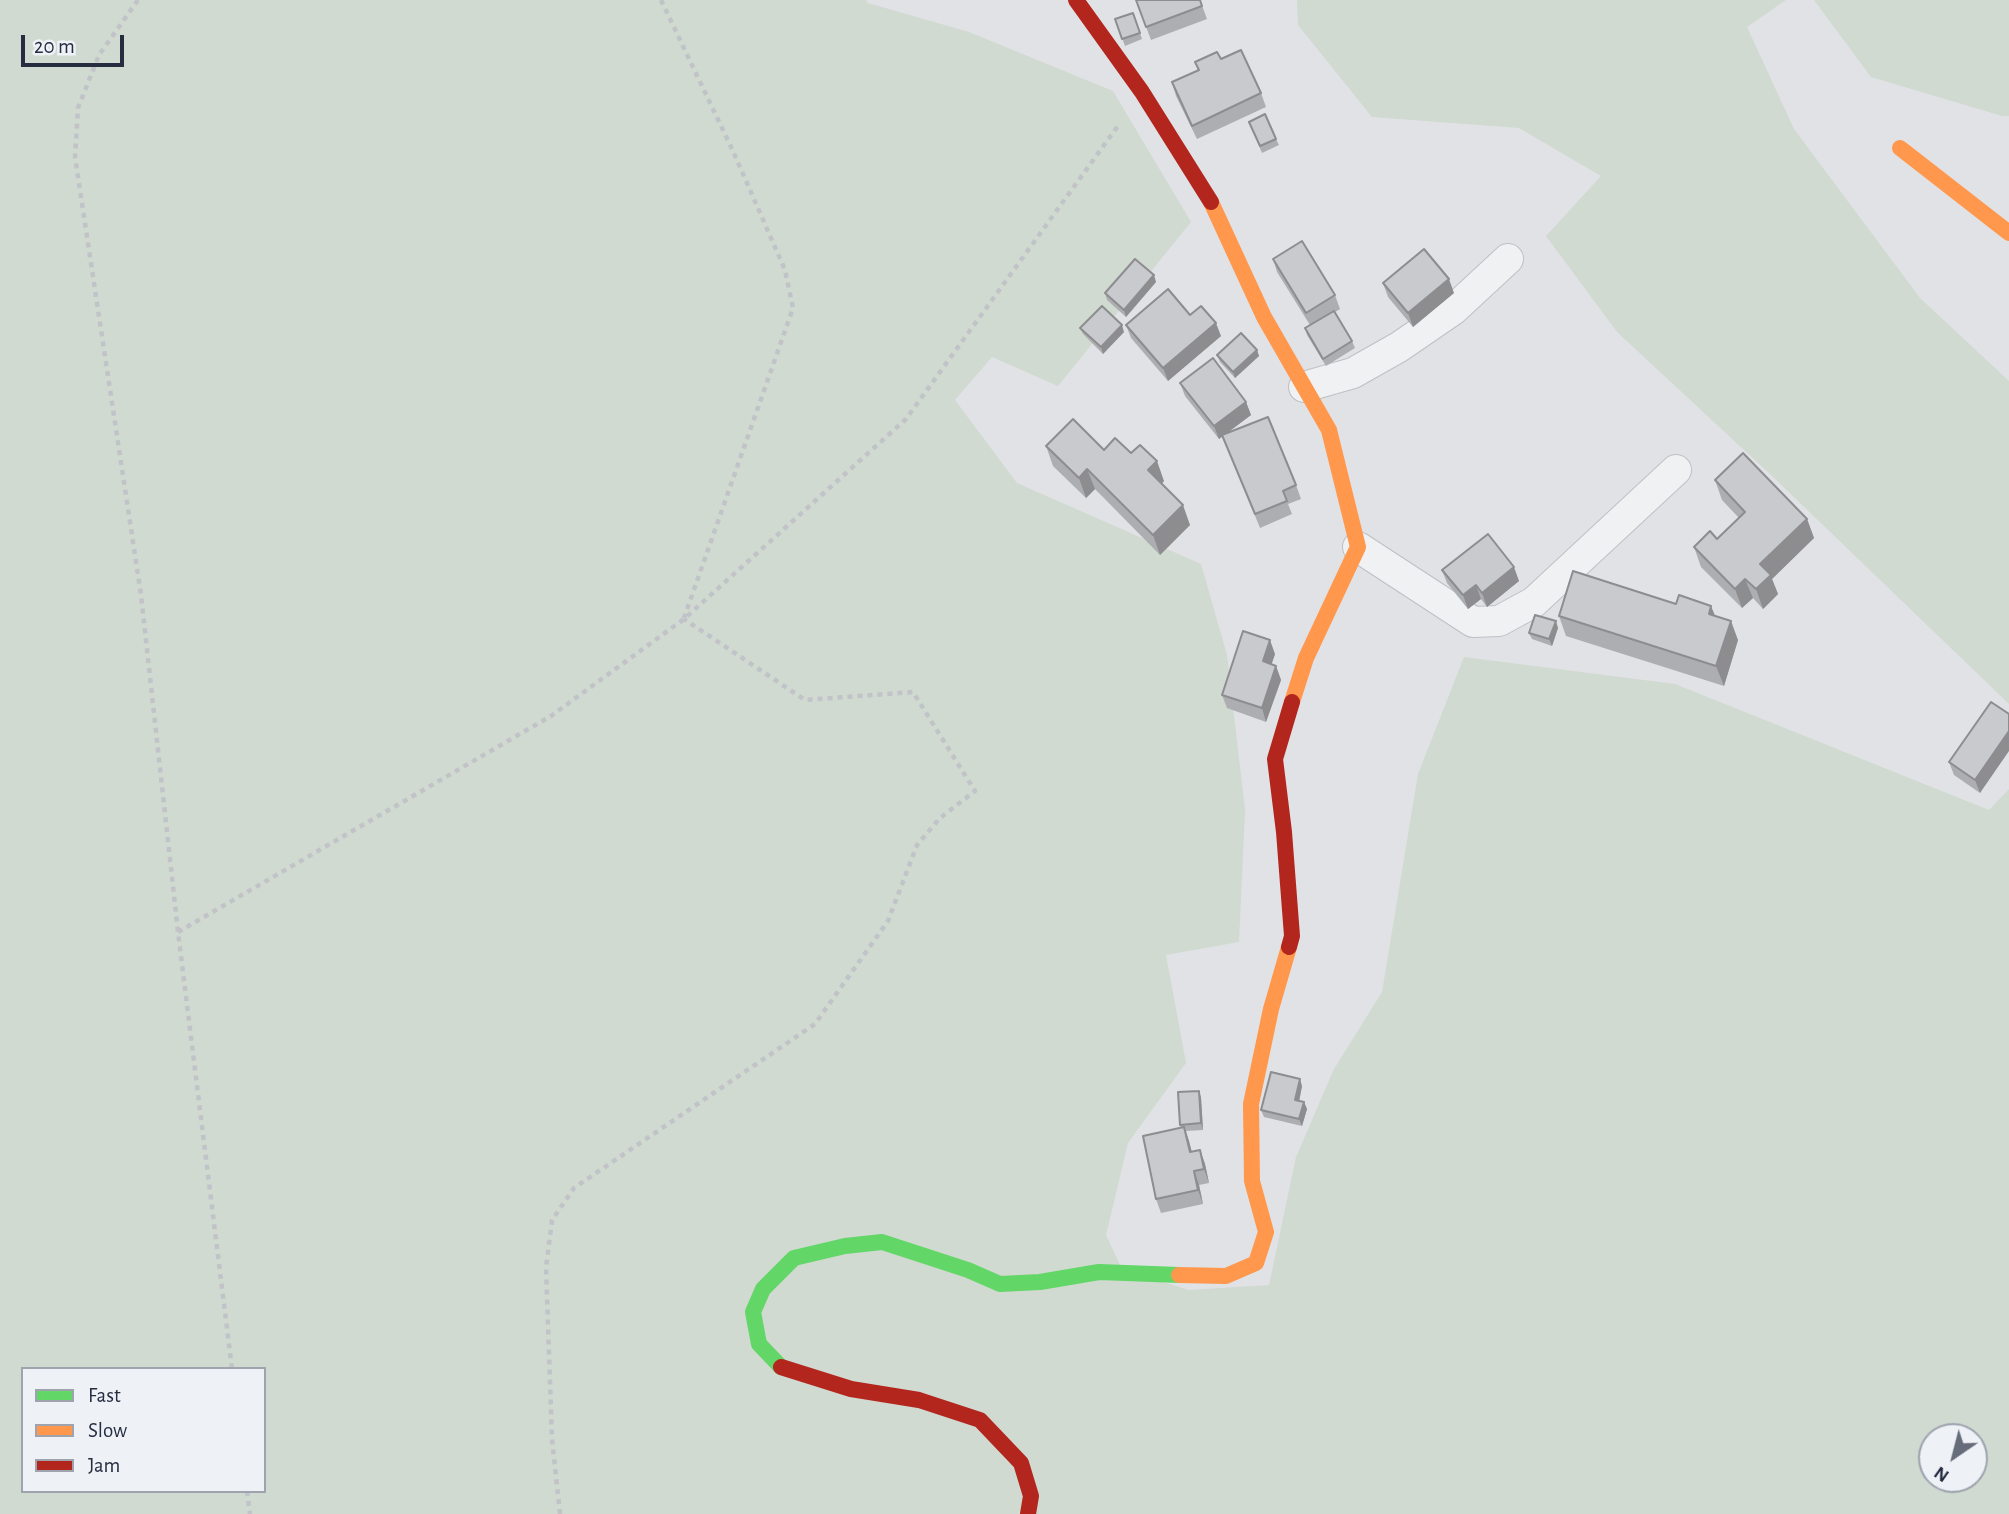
<!DOCTYPE html>
<html>
<head>
<meta charset="utf-8">
<style>
  body { margin:0 }
  #map { position:relative; width:2009px; height:1514px; overflow:hidden; background:#e1e2e6; font-family:"Alegreya Sans",sans-serif }
  canvas { display:block }
  .legend { position:absolute; left:21px; top:1367px; width:245px; height:126px; box-sizing:border-box; background:#eef1f6; border:2px solid #9ea3ae; margin:0; padding:9px 12px; list-style:none; font-size:21px; color:#262d41 }
  .legend li { display:flex; align-items:center; gap:14px; height:35px }
  .legend b { width:35px; border:2px solid #9ea3ae }
  .north { position:absolute; left:1918px; top:1423px; width:70px; height:70px; box-sizing:border-box; background:#eef1f6; border:2px solid #9ea3ae; border-radius:50%; rotate:215deg; font-size:19px; font-weight:700; line-height:28px; text-align:center; color:#262d41 }
  .north::after { content:''; display:block; margin:auto; width:24px; height:32px; background:#676c7b; clip-path:polygon(50% 0,100% 100%,50% 72%,0 100%) }
  .scale { position:absolute; left:21px; top:35px; width:103px; height:32px; box-sizing:border-box; border:4px solid #262d41; border-top:0; padding-left:9px; font-size:21px; line-height:24px; white-space:nowrap; color:#262d41; -webkit-text-stroke:5px #eef1f6; paint-order:stroke }
</style>
</head>
<body>
<div id="map">
<canvas width="2009" height="1514"></canvas>
<ul class="legend">
<li><b style="height:9px;background:#63d668"></b>Fast</li>
<li><b style="height:9px;background:#ff974d"></b>Slow</li>
<li><b style="height:9px;background:#b3261e"></b>Jam</li>
</ul>
<div class="north">N</div>
<div class="scale">20 m</div>
</div>
<script>
const g = document.querySelector('canvas').getContext('2d');
g.lineJoin = 'round';
function paint(path, color) {
  g.fillStyle = color;
  g.fill(path, 'evenodd');
}
function toPath(rows) {
  const path = new Path2D();
  for (const r of rows) {
    path.moveTo(r[0], r[1]);
    for (let i = 2; i < r.length; i += 2) path.lineTo(r[i], r[i + 1]);
  }
  return path;
}
function trace(path, color, width, dash) {
  g.strokeStyle = color;
  g.lineWidth = width;
  g.lineCap = dash ? 'butt' : 'round';
  g.setLineDash(dash || []);
  g.stroke(path);
}
const green = toPath([
  [0,0,866,0,868,3,969,32,1113,91,1191,222,1058,386,992,357,955,400,1017,483,1201,564,1227,655,1245,810,1239,942,1166,955,1186,1063,1128,1143,1106,1235,1122,1269,1189,1290,1269,1285,1296,1157,1334,1069,1382,992,1418,774,1464,657,1675,684,1989,810,2009,789,2009,1514,0,1514],
  [23,1369,264,1369,264,1491,23,1491],
  [1932,1437,1974,1437,1974,1479,1932,1479],
  [1297,0,1786,0,1747,27,1794,129,1920,298,2009,381,2009,704,1772,476,1617,332,1546,236,1601,176,1519,128,1372,117,1298,25],
  [1814,0,2009,0,2009,116,2002,116,1871,77]
]);
const path = toPath([
  [138,0,99,55,78,108,75,157,141,595,178,932,232,1369],
  [661,0,733,151,785,270,793,308,684,618],
  [178,932,551,716,684,619,906,419,1120,123],
  [247,1491,250,1514],
  [560,1514,552,1439,546,1268,552,1220,574,1188,815,1024,888,921,917,845,940,818,975,791,913,692,805,700,684,619]
]);
const street = toPath([
  [1304,387,1353,373,1399,347,1453,310,1508,259],
  [1358,547,1473,622,1499,621,1534,602,1676,470]
]);
const fast = toPath([
  [781,1367,759,1344,753,1312,763,1289,794,1258,845,1246,882,1242,968,1270,1000,1284,1040,1282,1099,1272,1179,1275]
]);
const slow = toPath([
  [1900,148,2009,233],
  [1211,202,1264,317,1329,430,1358,547,1306,658,1292,702],
  [1179,1275,1226,1276,1256,1263,1266,1232,1252,1181,1251,1104,1271,1009,1289,947]
]);
const jam = toPath([
  [1076,0,1142,92,1211,202],
  [1289,947,1292,936,1284,832,1275,759,1292,702],
  [781,1367,851,1389,919,1400,980,1420,1021,1463,1031,1496,1028,1514]
]);
const wall = toPath([
  [1136,0,1200,0,1207,19,1151,40],
  [1133,13,1142,39,1125,46,1115,19],
  [1221,59,1261,93,1266,107,1197,139,1176,96,1172,82,1198,70,1195,62],
  [1249,122,1276,139,1279,145,1262,153],
  [1273,259,1335,295,1340,309,1335,312,1352,341,1355,348,1326,366,1307,335,1305,328,1310,325,1277,272],
  [1156,282,1126,317,1107,300,1105,293],
  [1383,283,1454,293,1413,327,1388,297],
  [1126,325,1221,336,1168,381,1131,338],
  [1080,328,1124,332,1103,354,1083,334],
  [1257,350,1259,356,1235,378,1220,362,1217,355],
  [1180,383,1246,402,1251,415,1226,434,1296,485,1301,499,1288,504,1292,514,1260,528,1223,436,1219,439,1185,396],
  [1046,446,1104,450,1131,453,1164,481,1161,484,1190,525,1160,555,1095,489,1086,498,1053,466],
  [1715,480,1807,519,1814,538,1772,579,1778,594,1763,609,1753,598,1742,608,1701,567,1694,547,1717,539,1739,518,1722,500],
  [1442,570,1519,581,1487,607,1481,599,1468,609,1447,583],
  [1559,616,1715,616,1738,640,1724,686,1566,636],
  [1558,628,1552,646,1532,639,1529,633],
  [1275,654,1271,665,1276,666,1281,680,1266,722,1227,708,1222,695],
  [2009,714,1980,793,1954,775,1949,762],
  [1302,1086,1299,1101,1304,1102,1307,1109,1302,1126,1264,1117,1261,1110],
  [1199,1091,1201,1098,1203,1130,1186,1131,1192,1152,1200,1150,1205,1164,1209,1183,1199,1185,1203,1204,1161,1213,1156,1199,1181,1128,1180,1125]
]);
const shadedWall = toPath([
  [1154,275,1156,282,1126,317,1124,310],
  [1449,279,1454,293,1413,327,1408,313],
  [1216,323,1221,336,1168,381,1163,368],
  [1122,325,1124,332,1103,354,1101,347],
  [1257,350,1259,356,1235,378,1233,372],
  [1246,402,1251,415,1219,439,1214,426],
  [1157,461,1164,481,1155,490,1148,470],
  [1087,469,1095,489,1086,498,1079,478],
  [1183,505,1190,525,1160,555,1153,535],
  [1807,519,1814,538,1772,579,1778,594,1763,609,1756,589,1760,564],
  [1514,567,1519,581,1487,607,1482,593],
  [1745,579,1753,598,1742,608,1735,589],
  [1476,585,1481,599,1468,609,1463,595],
  [1711,606,1719,625,1709,614],
  [1556,621,1558,628,1552,646,1549,639],
  [1731,621,1738,640,1724,686,1716,666],
  [1270,640,1275,654,1268,675,1263,661],
  [1276,666,1281,680,1266,722,1262,708],
  [2009,731,2009,751,1980,793,1975,780],
  [1300,1079,1302,1086,1298,1107,1295,1100],
  [1199,1091,1201,1098,1203,1130,1201,1123],
  [1304,1102,1307,1109,1302,1126,1299,1119],
  [1184,1127,1189,1141,1195,1166,1190,1152],
  [1200,1150,1205,1164,1209,1183,1204,1169],
  [1194,1171,1199,1185,1203,1204,1198,1190]
]);
const building = toPath([
  [1136,0,1200,0,1202,6,1146,27,1136,0],
  [1133,13,1140,33,1122,39,1115,19,1133,13],
  [1241,50,1261,93,1192,126,1172,82,1199,70,1195,62,1217,52,1221,59,1241,50],
  [1265,114,1276,139,1260,146,1249,122,1265,114],
  [1302,241,1335,295,1306,313,1273,259,1302,241],
  [1424,249,1449,279,1408,313,1383,283,1424,249],
  [1135,259,1154,275,1124,310,1105,293,1135,259],
  [1168,289,1190,315,1201,306,1216,323,1163,368,1126,325,1168,289],
  [1102,306,1122,325,1101,347,1080,328,1102,306],
  [1334,311,1352,341,1323,359,1305,328,1334,311],
  [1241,333,1257,350,1233,372,1217,355,1241,333],
  [1213,358,1246,402,1214,426,1180,383,1213,358],
  [1268,417,1296,485,1283,491,1287,501,1255,514,1222,435,1268,417],
  [1073,419,1104,450,1115,438,1131,453,1140,445,1157,461,1148,470,1183,505,1153,535,1087,469,1079,478,1046,446,1073,419],
  [1743,453,1807,519,1760,564,1771,575,1756,589,1745,579,1735,589,1694,547,1710,531,1717,539,1745,512,1715,480,1743,453],
  [1488,534,1514,567,1482,593,1476,585,1463,595,1442,570,1488,534],
  [1573,571,1676,604,1679,595,1711,606,1709,614,1731,621,1716,666,1559,616,1573,571],
  [1535,615,1556,621,1549,639,1529,633,1535,615],
  [1243,631,1270,640,1263,661,1276,666,1262,708,1222,695,1243,631],
  [1991,702,2009,714,2009,731,1975,780,1949,762,1991,702],
  [1271,1072,1300,1079,1295,1100,1304,1102,1299,1119,1261,1110,1271,1072],
  [1199,1091,1201,1123,1180,1125,1178,1092,1199,1091],
  [1184,1127,1190,1152,1200,1150,1204,1169,1194,1171,1198,1190,1156,1199,1143,1136,1184,1127]
]);
paint(green, '#d0dad0');
trace(street, '#bfc0c4', 32);
trace(path, '#c2c3c8', 4.5, [5, 5]);
trace(street, '#f0f1f3', 30);
trace(fast, '#63d668', 16);
trace(slow, '#ff974d', 16);
trace(jam, '#b3261e', 16);
paint(wall, '#adaeb1');
paint(shadedWall, '#8d8d90');
paint(building, '#c9cace');
trace(building, '#8d8d90', 2);
</script>
</body>
</html>
